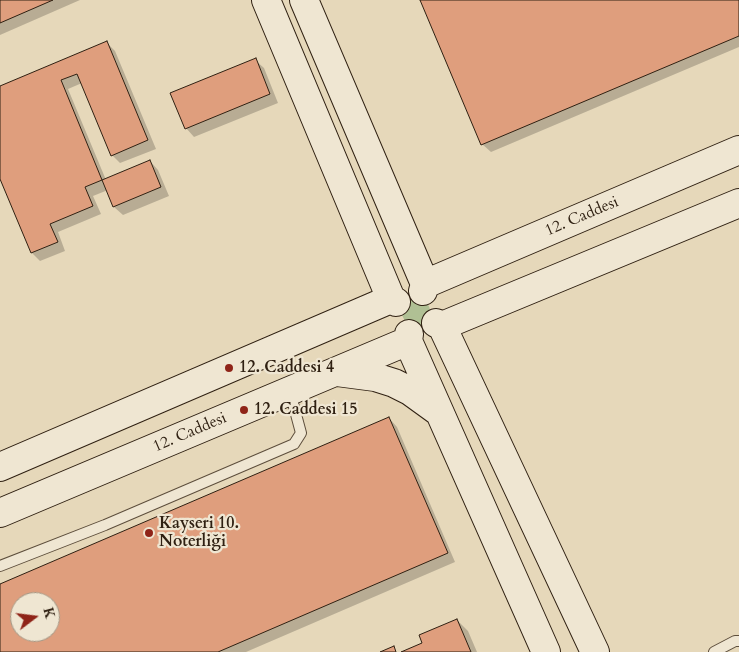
<!DOCTYPE html>
<html>
<head>
<meta charset="utf-8">
<style>
  body { margin:0 }
  #map { position:relative; width:739px; height:652px; overflow:hidden; background:#e6d8ba; font-family:Cardo,serif }
  canvas { display:block }
  .north { position:absolute; left:10px; top:592px; width:50px; height:50px; box-sizing:border-box; background:#efe6d2; border:1px solid #a29785; border-radius:50%; rotate:75deg; font-size:14px; font-weight:700; line-height:20px; text-align:center; color:#2f2012 }
  .north::after { content:''; display:block; margin:auto; width:18px; height:22px; background:#8f2418; clip-path:polygon(50% 0,100% 100%,50% 72%,0 100%) }
</style>
</head>
<body>
<div id="map">
<canvas width="739" height="652"></canvas>
<div class="north">K</div>
</div>
<script>
const g = document.querySelector('canvas').getContext('2d');
g.lineJoin = 'round';
function paint(path, color) {
  g.fillStyle = color;
  g.fill(path, 'evenodd');
}
function toPath(rows) {
  const path = new Path2D();
  for (const r of rows) {
    if (r.length === 3) {
      path.moveTo(r[0] + r[2], r[1]);
      path.arc(r[0], r[1], r[2], 0, 2 * Math.PI);
      continue;
    }
    path.moveTo(r[0], r[1]);
    for (let i = 2; i < r.length; i += 2) path.lineTo(r[i], r[i + 1]);
  }
  return path;
}
function trace(path, color, width, dash) {
  g.strokeStyle = color;
  g.lineWidth = width;
  g.lineCap = dash ? 'butt' : 'round';
  g.setLineDash(dash || []);
  g.stroke(path);
}
function label(font, color, halo, rows, align = 'center') {
  g.font = font + ' Cardo,serif';
  g.lineWidth = 4.5;
  g.setLineDash([]);
  g.textBaseline = 'middle';
  g.strokeStyle = halo;
  g.fillStyle = color;
  for (const [text, x, y, turn = 0] of rows) {
    g.save();
    g.translate(x, y);
    g.rotate((+turn || 0) * Math.PI / 180);
    g.textAlign = isNaN(turn) ? turn : align;
    if (halo) g.strokeText(text, 0, 0);
    g.fillText(text, 0, 0);
    g.restore();
  }
}
const green = toPath([
  [416,312,14]
]);
const shadow = toPath([
  [0,0,80,0,0,35],
  [422,0,739,0,739,47,491,152,482,144],
  [107,43,115,51,156,149,120,163,112,155,82,83,68,89,106,180,150,161,158,170,169,196,123,215,114,207,108,190,93,196,101,214,58,232,65,251,40,261,32,253,0,176,0,87],
  [255,60,264,68,278,103,194,137,186,128],
  [389,418,397,427,455,562,246,652,0,652,0,585],
  [20,602,50,602,50,632,20,632],
  [457,620,468,631,477,652,404,652,424,644]
]);
const building = toPath([
  [0,0,53,0,0,23,0,0],
  [420,0,739,0,739,36,481,145,420,0],
  [107,41,148,140,111,156,77,74,61,80,102,180,85,187,93,206,50,224,58,242,31,253,0,179,0,86,107,41],
  [256,58,270,94,185,129,170,93,256,58],
  [150,160,161,187,113,207,102,180,150,160],
  [389,417,448,553,218,652,0,652,0,584,389,417],
  [20,602,50,602,50,632,20,632,20,602],
  [457,619,471,652,401,652,422,643,419,635,457,619],
  [394,646,396,652,380,652,394,646]
]);
const lane = toPath([
  [0,566,105,525,294,444,301,433,290,392],
  [714,652,735,641,739,641]
]);
const secondary = toPath([
  [266,0,391,299,396,302],
  [304,0,425,284,423,291],
  [425,284,739,150],
  [436,323,442,326,595,652],
  [442,326,739,203],
  [409,334,408,341,546,652],
  [337,372,375,377,394,383,410,391,439,412],
  [0,467,391,299],
  [0,513,408,341]
]);
const markers = [
  [229,368,5,"#8f2418"],
  [244,410,5,"#8f2418"],
  [149,533,5,"#8f2418"]
];
const streetNames = [
  ["12. Caddesi",582,217,-23],
  ["12. Caddesi",190,433,-23]
];
const poiNames = [
  ["12. Caddesi 4",239,368],
  ["12. Caddesi 15",254,410],
  ["Kayseri 10.",159,524],
  ["Noterliği",159,542]
];
paint(green, '#b0c094');
paint(shadow, '#0003');
paint(building, '#df9e7d');
trace(building, '#2f2012', 1);
trace(lane, '#5d4e3c', 12);
trace(secondary, '#2f2012', 30);
trace(lane, '#efe6d2', 10);
trace(secondary, '#efe6d2', 28);
for (const [x, y, r, color] of markers) {
  const dot = new Path2D();
  dot.arc(x, y, r, 0, 2 * Math.PI);
  g.fillStyle = color;
  g.fill(dot);
  trace(dot, '#efe6d2', 2);
}
label('16px', '#2f2012', '#efe6d2', streetNames);
label('bold 16px', '#2f2012', '#efe6d2', poiNames, 'left');
</script>
</body>
</html>
